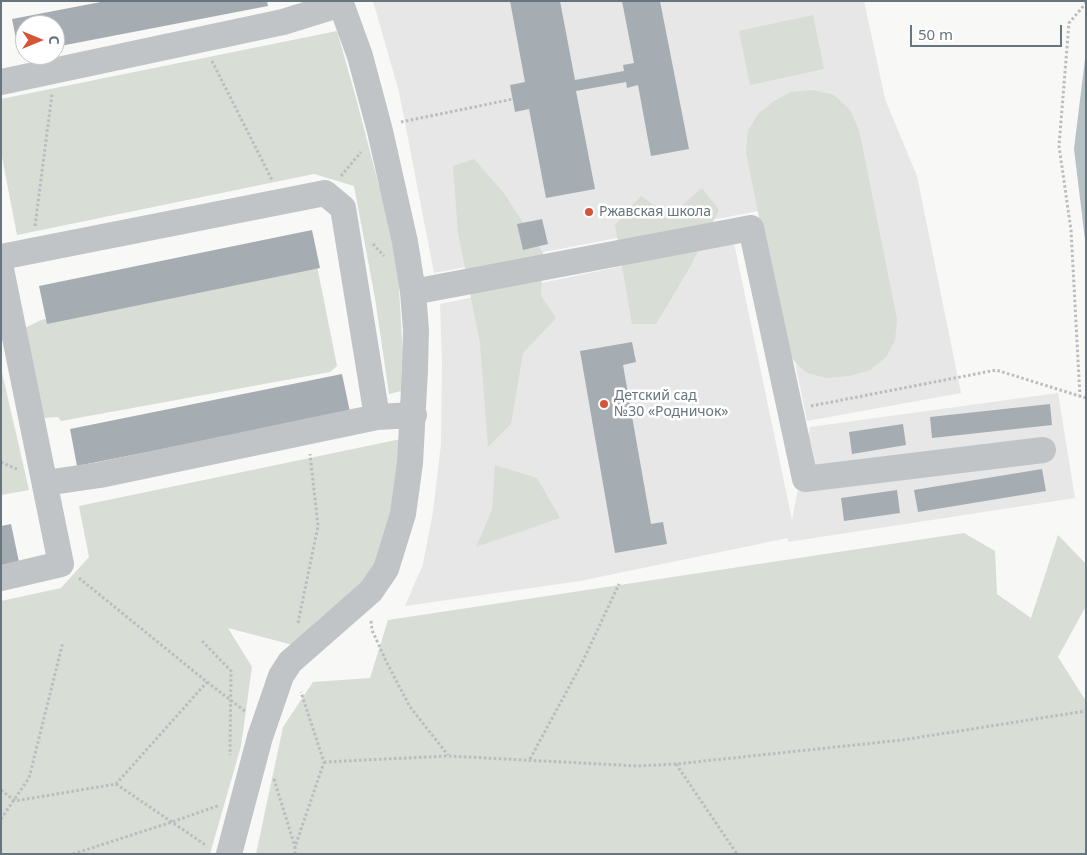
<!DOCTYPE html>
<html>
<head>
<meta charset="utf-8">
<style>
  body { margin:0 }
  #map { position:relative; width:1087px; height:855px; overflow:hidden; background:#f8f8f6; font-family:"Noto Sans",sans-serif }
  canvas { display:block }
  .frame { position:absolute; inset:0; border:2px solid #66757e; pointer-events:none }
  .north { position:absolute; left:15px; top:15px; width:50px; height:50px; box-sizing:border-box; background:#fff; border:1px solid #c2c8cb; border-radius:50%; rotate:90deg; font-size:14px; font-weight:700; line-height:20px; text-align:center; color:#66757e }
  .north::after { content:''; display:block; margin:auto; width:18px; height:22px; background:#d55539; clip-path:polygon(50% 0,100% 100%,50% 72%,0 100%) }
  .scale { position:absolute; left:910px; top:25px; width:152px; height:22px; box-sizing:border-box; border:2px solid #66757e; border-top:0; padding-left:6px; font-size:15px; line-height:18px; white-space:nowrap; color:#66757e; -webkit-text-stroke:4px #fff; paint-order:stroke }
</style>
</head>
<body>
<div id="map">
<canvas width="1087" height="855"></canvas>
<div class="frame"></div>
<div class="north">С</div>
<div class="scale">50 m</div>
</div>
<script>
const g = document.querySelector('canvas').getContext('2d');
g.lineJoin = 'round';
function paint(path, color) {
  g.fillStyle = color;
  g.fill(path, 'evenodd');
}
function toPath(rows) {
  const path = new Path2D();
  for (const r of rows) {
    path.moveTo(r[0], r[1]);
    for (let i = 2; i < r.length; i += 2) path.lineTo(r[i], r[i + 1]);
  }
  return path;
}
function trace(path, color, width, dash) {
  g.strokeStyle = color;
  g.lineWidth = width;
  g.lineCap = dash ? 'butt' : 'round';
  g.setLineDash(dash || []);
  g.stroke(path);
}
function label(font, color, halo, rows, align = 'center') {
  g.font = font + ' "Noto Sans",sans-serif';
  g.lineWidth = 5;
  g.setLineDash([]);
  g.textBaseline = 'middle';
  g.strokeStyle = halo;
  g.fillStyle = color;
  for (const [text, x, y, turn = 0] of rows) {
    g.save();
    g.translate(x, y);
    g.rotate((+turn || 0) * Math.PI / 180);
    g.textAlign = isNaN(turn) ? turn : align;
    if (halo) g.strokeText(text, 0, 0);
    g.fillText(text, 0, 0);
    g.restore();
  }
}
const built = toPath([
  [372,1,864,1,885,99,917,176,961,393,807,421,764,210,434,273,399,92,375,8],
  [734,243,792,520,810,427,1058,393,1075,498,788,542,788,538,580,581,405,606,423,564,433,512,441,444,442,363,440,304]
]);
const green = toPath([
  [813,15,824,69,750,85,739,31],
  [337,31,356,98,397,255,405,390,389,394,375,298,354,186,314,174,17,235,1,152,1,99],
  [813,90,834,95,850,110,859,130,897,319,895,340,886,357,870,370,849,376,827,378,807,373,793,360,784,342,746,152,748,131,758,114,774,101,791,92],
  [474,159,503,192,543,253,541,296,556,318,523,353,511,424,488,447,480,343,458,233,453,166],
  [702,188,719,210,690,267,656,324,632,324,615,225,641,196,670,216],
  [317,266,337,366,330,372,61,421,58,417,43,418,23,329,41,320],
  [1,368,29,490,1,495],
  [401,439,393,510,375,565,357,590,318,620,293,645,228,628,252,667,241,746,210,854,1,854,1,601,61,588,89,557,79,506],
  [495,465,537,478,560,518,476,547,492,510],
  [964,533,995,551,997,594,1031,618,1058,535,1086,564,1086,606,1058,657,1086,701,1086,854,256,854,283,727,313,682,370,678,388,620]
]);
const water = toPath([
  [1086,51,1086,248,1074,149]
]);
const building = toPath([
  [106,1,267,1,268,6,55,47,55,25,25,25,25,53,19,54,12,19],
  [510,1,560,1,575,80,624,71,623,65,634,63,622,1,660,1,689,149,651,156,638,85,627,88,626,82,576,91,595,189,546,198,529,109,515,112,510,85,525,82],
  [542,219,548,244,523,250,517,224],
  [312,230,320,268,47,324,39,286],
  [632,342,636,362,623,365,651,524,663,522,667,544,615,553,580,351],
  [342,374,350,412,77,466,70,429],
  [1050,404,1052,425,932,438,930,417],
  [903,424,906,445,852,454,849,432],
  [1042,469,1046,491,918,512,914,490],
  [897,490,900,513,844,521,841,498],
  [11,524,19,562,1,566,1,526]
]);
const path = toPath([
  [212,61,272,180],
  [401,122,513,99],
  [341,176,361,152],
  [35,226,52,94],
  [373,244,384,256],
  [1080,397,1071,230,1059,146,1069,23,1086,3],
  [811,406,996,370,1086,398],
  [1,462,19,470],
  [79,578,207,682,246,712],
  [371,621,372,630,386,661,410,707,448,755],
  [298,623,318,526,310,454],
  [202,641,231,671,230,755],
  [530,759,582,663,619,584],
  [324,762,448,756,638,766,676,764,902,740,1086,711],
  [676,764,737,854],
  [274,779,295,847],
  [116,784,207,846],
  [1,790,15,801,116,784,207,682],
  [1,819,29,778,63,642],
  [73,854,172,822,220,805],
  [295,854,295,847,324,762,301,692]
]);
const minor = toPath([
  [1,82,283,22,341,4],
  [1,257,325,193,343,208,377,417,414,415],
  [1,269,61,564,1,578],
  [413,292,751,228,805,479,1043,450],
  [45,483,100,475,377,417],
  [229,854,260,737,281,676,290,662,371,591,386,569,403,514,410,463,415,370,416,330,413,292,405,242,380,131,360,56,340,1]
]);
const markers = [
  [589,212,5,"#d55539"],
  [604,404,5,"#d55539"]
];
const poiNames = [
  ["Ржавская школа",599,212],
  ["Детский сад",614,396],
  ["№30 «Родничок»",614,412]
];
paint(built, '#e6e7e6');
paint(green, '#d8ddd5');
paint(water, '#b7c2c6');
paint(building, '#a5adb2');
trace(path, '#babdbf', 3, [2.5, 2.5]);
trace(minor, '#c0c4c7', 26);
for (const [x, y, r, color] of markers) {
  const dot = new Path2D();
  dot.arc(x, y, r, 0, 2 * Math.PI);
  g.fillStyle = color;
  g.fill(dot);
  trace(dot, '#fff', 2);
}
label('14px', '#66757e', '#fff', poiNames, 'left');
</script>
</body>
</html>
